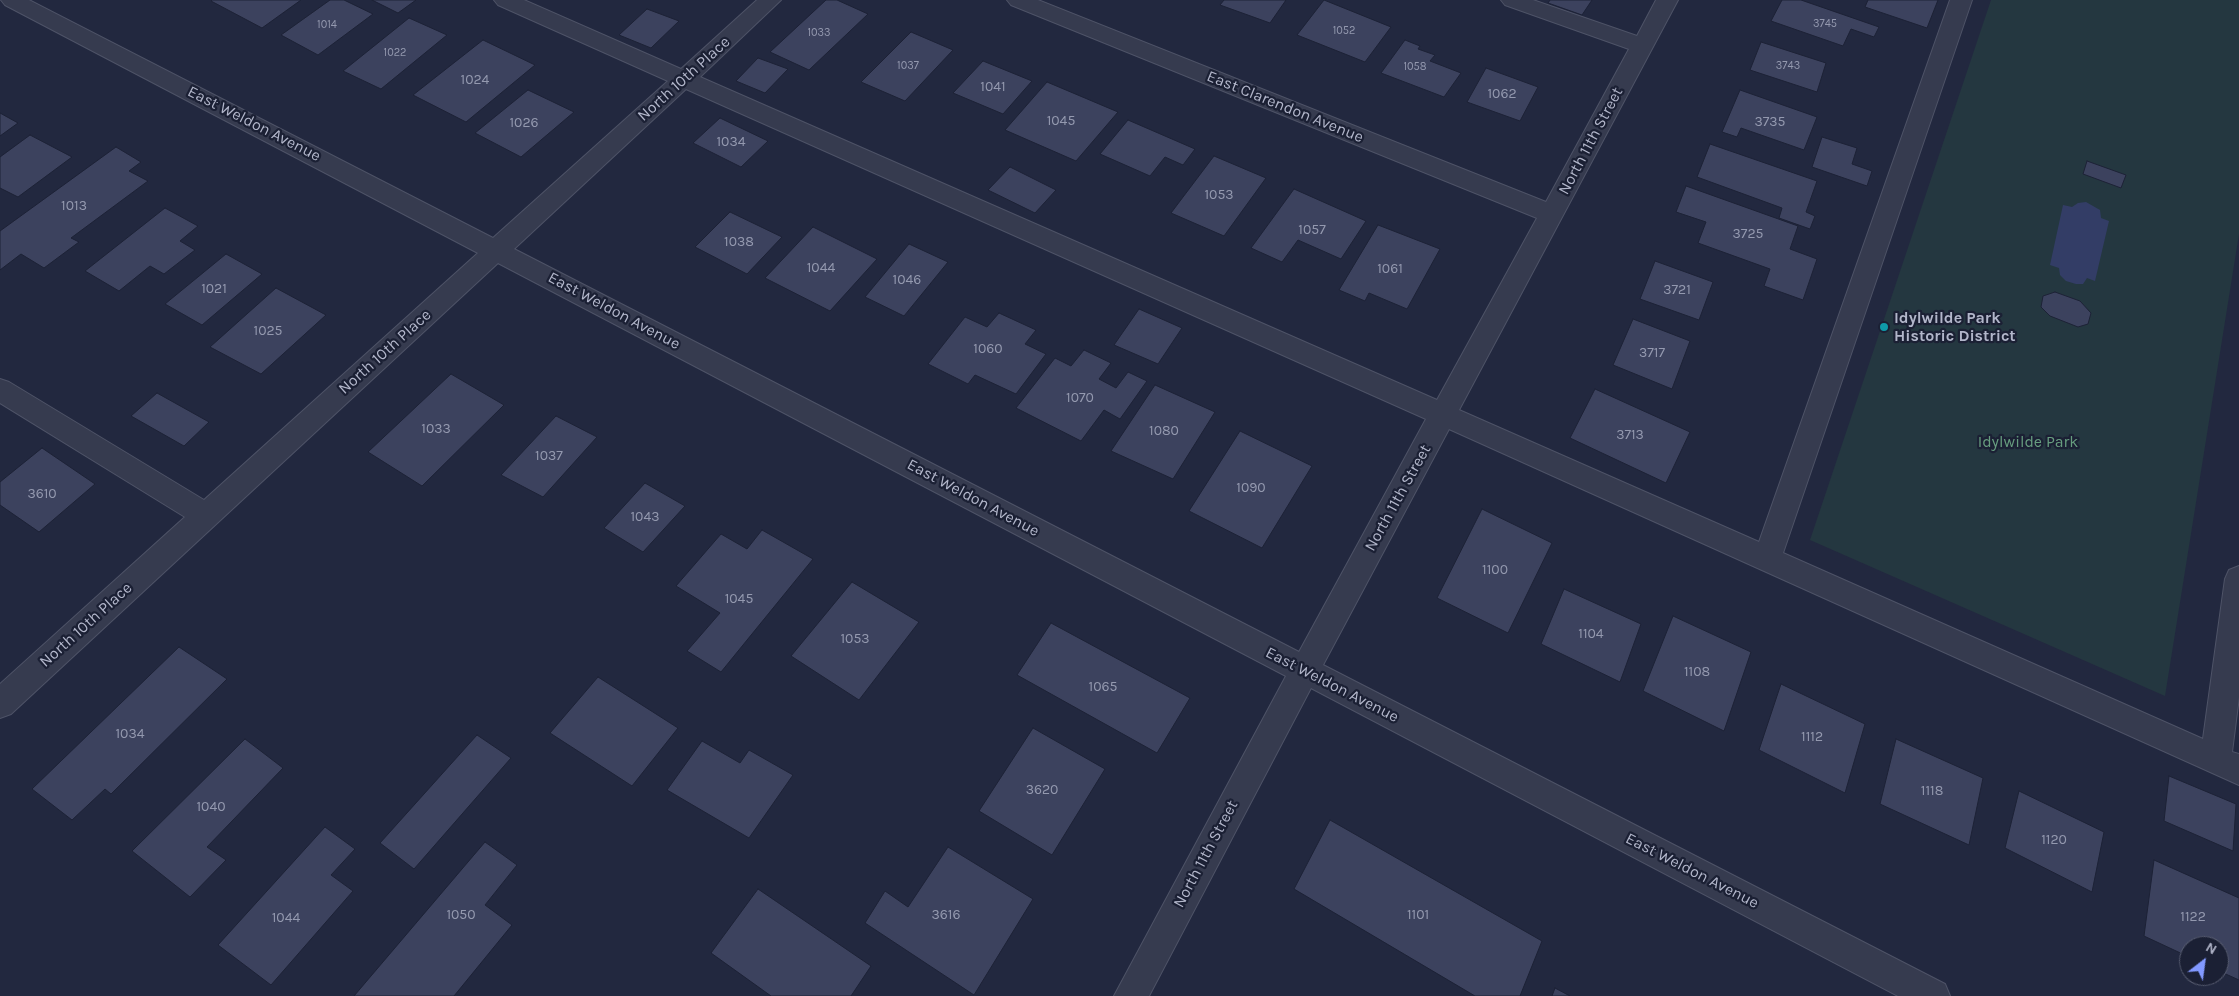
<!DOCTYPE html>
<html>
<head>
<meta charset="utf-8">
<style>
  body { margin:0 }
  #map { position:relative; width:2239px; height:996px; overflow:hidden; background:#22283f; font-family:Karla,sans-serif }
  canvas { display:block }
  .north { position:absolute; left:2179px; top:936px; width:50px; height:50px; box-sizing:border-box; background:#1b2034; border:1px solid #575c70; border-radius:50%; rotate:30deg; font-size:14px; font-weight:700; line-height:20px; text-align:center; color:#b2b6ca }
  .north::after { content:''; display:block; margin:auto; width:18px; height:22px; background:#8299ff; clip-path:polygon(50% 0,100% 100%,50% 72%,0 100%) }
</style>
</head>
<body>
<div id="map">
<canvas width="2239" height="996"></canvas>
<div class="north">N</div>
</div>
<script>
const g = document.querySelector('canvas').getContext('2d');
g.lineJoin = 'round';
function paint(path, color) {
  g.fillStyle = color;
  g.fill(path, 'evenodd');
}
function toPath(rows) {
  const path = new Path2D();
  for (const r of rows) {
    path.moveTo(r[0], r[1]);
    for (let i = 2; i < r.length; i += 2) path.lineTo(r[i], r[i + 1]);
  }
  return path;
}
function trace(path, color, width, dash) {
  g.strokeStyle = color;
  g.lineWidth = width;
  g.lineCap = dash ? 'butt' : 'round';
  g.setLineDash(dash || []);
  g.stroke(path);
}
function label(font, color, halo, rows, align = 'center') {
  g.font = font + ' Karla,sans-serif';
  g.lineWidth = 4.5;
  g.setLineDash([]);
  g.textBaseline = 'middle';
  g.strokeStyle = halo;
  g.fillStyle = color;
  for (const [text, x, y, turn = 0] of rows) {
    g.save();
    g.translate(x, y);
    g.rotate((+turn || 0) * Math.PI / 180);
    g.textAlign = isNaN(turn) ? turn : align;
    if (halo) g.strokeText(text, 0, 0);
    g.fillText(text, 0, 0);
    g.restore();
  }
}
const green = toPath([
  [1991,0,2239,0,2239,234,2165,696,1810,540]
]);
const water = toPath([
  [2086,202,2100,210,2101,218,2109,221,2095,281,2087,278,2083,284,2076,284,2066,281,2060,275,2059,268,2050,265,2063,205,2072,207,2078,203]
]);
const building = toPath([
  [212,0,301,0,262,28,211,1,212,0],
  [330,0,344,0,373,14,318,55,281,35,330,0],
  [372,0,416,0,398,13,372,0],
  [826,0,837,0,868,14,809,70,770,52,826,0],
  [1224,0,1286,0,1270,23,1220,5,1224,0],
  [1324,0,1391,27,1365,62,1297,35,1324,0],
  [1550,0,1592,0,1582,15,1548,3,1550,0],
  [1782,0,1801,0,1879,27,1874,37,1851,29,1843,46,1771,21,1782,0],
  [1868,0,1938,0,1927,28,1865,7,1868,0],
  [647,9,679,21,651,48,619,35,647,9],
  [409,18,447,35,381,89,343,71,409,18],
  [911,32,953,50,905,101,861,82,911,32],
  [483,40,535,65,466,122,413,95,483,40],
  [1405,40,1420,46,1418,49,1435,55,1430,61,1461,73,1444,97,1381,73,1405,40],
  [1761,42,1826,63,1817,92,1750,70,1761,42],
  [758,58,788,69,765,93,736,81,758,58],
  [983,61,1032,81,1003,114,953,93,983,61],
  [1486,68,1538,87,1520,121,1467,102,1486,68],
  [1047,82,1118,112,1076,161,1005,130,1047,82],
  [528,90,574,112,521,157,475,133,528,90],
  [1740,90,1817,117,1804,150,1741,128,1737,137,1722,132,1740,90],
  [0,113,18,123,0,136,0,113],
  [720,118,768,141,741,167,693,143,720,118],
  [1128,120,1195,149,1183,165,1165,157,1150,176,1100,154,1128,120],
  [30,135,72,157,18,197,0,188,0,157,30,135],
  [1822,137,1857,148,1852,164,1872,171,1867,186,1812,167,1822,137],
  [1710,144,1817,181,1806,212,1815,216,1810,229,1779,218,1782,208,1697,177,1710,144],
  [116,147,141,162,129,171,148,181,71,238,79,242,44,268,21,254,0,270,0,231,116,147],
  [1214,156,1266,178,1224,236,1171,213,1214,156],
  [2087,161,2126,175,2121,188,2083,174,2087,161],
  [1010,167,1056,190,1035,213,988,190,1010,167],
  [1686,186,1798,226,1790,249,1817,259,1803,300,1764,286,1770,269,1698,243,1706,222,1676,212,1686,186],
  [1294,189,1366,221,1341,259,1298,240,1282,262,1251,248,1294,189],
  [165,208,198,226,180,241,195,250,164,274,150,266,119,291,85,271,165,208],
  [730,212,782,237,747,274,695,247,730,212],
  [1378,225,1440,249,1407,309,1369,293,1365,301,1339,290,1378,225],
  [813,227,877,259,830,311,765,278,813,227],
  [909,244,948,262,904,316,865,297,909,244],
  [226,254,262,274,202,325,165,304,226,254],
  [1655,261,1713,282,1699,320,1640,299,1655,261],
  [276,288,326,315,261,374,210,347,276,288],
  [2055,292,2080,301,2091,313,2088,324,2078,327,2050,316,2041,307,2043,296,2055,292],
  [1139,309,1182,328,1158,364,1114,345,1139,309],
  [999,313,1036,330,1025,344,1046,354,1016,394,975,375,968,384,928,364,965,317,987,327,999,313],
  [1633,319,1690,341,1672,389,1613,365,1633,319],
  [1084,350,1111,363,1099,379,1116,388,1128,372,1147,381,1120,419,1104,410,1081,441,1016,408,1055,358,1071,366,1084,350],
  [451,374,504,405,422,486,368,452,451,374],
  [1155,385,1215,412,1173,479,1111,451,1155,385],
  [1595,389,1690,432,1666,483,1570,438,1595,389],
  [157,393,209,422,184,446,131,416,157,393],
  [556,416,597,437,543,497,501,475,556,416],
  [1240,431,1312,466,1262,548,1189,511,1240,431],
  [42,448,95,484,39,532,0,505,0,482,42,448],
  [645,483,685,506,643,552,604,528,645,483],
  [1482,509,1552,543,1508,633,1437,598,1482,509],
  [762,530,813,559,721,672,687,651,720,613,676,586,721,534,747,549,762,530],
  [852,582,919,622,859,700,791,656,852,582],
  [1564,589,1641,624,1620,682,1541,644,1564,589],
  [1673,616,1751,652,1724,731,1643,691,1673,616],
  [1051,623,1190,698,1157,753,1017,675,1051,623],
  [179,647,227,679,111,794,105,789,72,820,32,789,179,647],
  [598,677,678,728,632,786,550,733,598,677],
  [1781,684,1865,724,1845,793,1759,750,1781,684],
  [1033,728,1105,769,1052,855,979,811,1033,728],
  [477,735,511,758,414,869,380,843,477,735],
  [245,739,283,768,207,847,226,860,190,897,132,851,245,739],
  [1896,739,1983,778,1969,845,1880,804,1896,739],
  [702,741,740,763,749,750,793,775,749,838,667,790,702,741],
  [2169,776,2236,804,2233,851,2164,821,2169,776],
  [2019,791,2104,832,2092,892,2005,848,2019,791],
  [1330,820,1542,941,1520,996,1475,996,1294,889,1330,820],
  [325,827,355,849,331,875,353,891,271,985,218,945,325,827],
  [485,842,517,865,485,905,512,925,454,996,354,996,485,842],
  [948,847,1033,899,974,995,865,923,885,891,908,907,948,847],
  [2154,860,2239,898,2239,980,2219,971,2219,946,2189,946,2189,957,2144,936,2154,860],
  [758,889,871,966,851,996,771,996,711,953,758,889],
  [1555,988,1570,996,1552,996,1555,988]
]);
const minor = toPath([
  [1,0,29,0,493,238,668,81,498,5,494,0,524,0,681,69,757,0,781,0,700,77,1437,400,1537,218,1011,5,1007,0,1038,0,1546,202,1629,49,1505,5,1501,0,1533,0,1637,36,1656,0,1678,0,1459,410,1759,542,1950,0,1972,0,1783,553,2203,739,2225,579,2229,570,2239,566,2239,697,2232,752,2239,754,2239,785,1449,429,1323,665,1945,984,1950,996,1898,996,1311,688,1149,996,1114,996,1286,676,498,263,11,714,0,718,0,684,185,517,0,403,0,379,9,382,204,500,478,253,5,5,1,0],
  [686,89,1426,419,1299,652,514,249,686,89]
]);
const markers = [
  [1884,327,5,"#0f9aa8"]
];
const farNumbernames = [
  ["3745",1825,24],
  ["1014",327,25],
  ["1052",1344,31],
  ["1033",819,33],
  ["1022",395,53],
  ["1037",908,66],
  ["3743",1788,66],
  ["1058",1415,67]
];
const numberNames = [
  ["1024",475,80],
  ["1041",993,87],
  ["1062",1502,94],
  ["1045",1061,121],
  ["3735",1770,122],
  ["1026",524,123],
  ["1034",731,142],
  ["1053",1219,195],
  ["1013",74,206],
  ["1057",1312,230],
  ["3725",1748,234],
  ["1038",739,242],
  ["1044",821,268],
  ["1061",1390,269],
  ["1046",907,280],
  ["1021",214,289],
  ["3721",1677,290],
  ["1025",268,331],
  ["1060",988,349],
  ["3717",1652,353],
  ["1070",1080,398],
  ["1033",436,429],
  ["1080",1164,431],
  ["3713",1630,435],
  ["1037",549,456],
  ["1090",1251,488],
  ["3610",42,494],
  ["1043",645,517],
  ["1100",1495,570],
  ["1045",739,599],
  ["1104",1591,634],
  ["1053",855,639],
  ["1108",1697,672],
  ["1065",1103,687],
  ["1034",130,734],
  ["1112",1812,737],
  ["3620",1042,790],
  ["1118",1932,791],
  ["1040",211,807],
  ["1120",2054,840],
  ["1050",461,915],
  ["3616",946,915],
  ["1101",1418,915],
  ["1122",2193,917],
  ["1044",286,918]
];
const streetNames = [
  ["North 10th Place",684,79,-42],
  ["East Clarendon Avenue",1285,107,22],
  ["East Weldon Avenue",254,124,27],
  ["North 11th Street",1591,141,-62],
  ["East Weldon Avenue",614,311,28],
  ["North 10th Place",385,352,-42],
  ["East Weldon Avenue",973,498,28],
  ["North 11th Street",1398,498,-61],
  ["North 10th Place",86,625,-42],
  ["East Weldon Avenue",1332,685,27],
  ["North 11th Street",1206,854,-62],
  ["East Weldon Avenue",1692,871,27]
];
const poiNames = [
  ["Idylwilde Park",1894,318],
  ["Historic District",1894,336]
];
const parkNames = [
  ["Idylwilde Park",2028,442]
];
paint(green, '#243740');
paint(water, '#333d66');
paint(building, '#3c425e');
trace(building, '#1d2236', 1);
trace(minor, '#4e5367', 2);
paint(minor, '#363b4f');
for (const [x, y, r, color] of markers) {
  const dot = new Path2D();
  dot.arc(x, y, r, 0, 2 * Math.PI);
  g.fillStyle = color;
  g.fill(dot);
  trace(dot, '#1b2034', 2);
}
label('11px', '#9499af', null, farNumbernames);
label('14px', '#9499af', null, numberNames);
label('16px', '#b2b6ca', '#1b2034', streetNames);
label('bold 16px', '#b2b6ca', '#1b2034', poiNames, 'left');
label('16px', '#679d7f', '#1b2034', parkNames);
</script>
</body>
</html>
